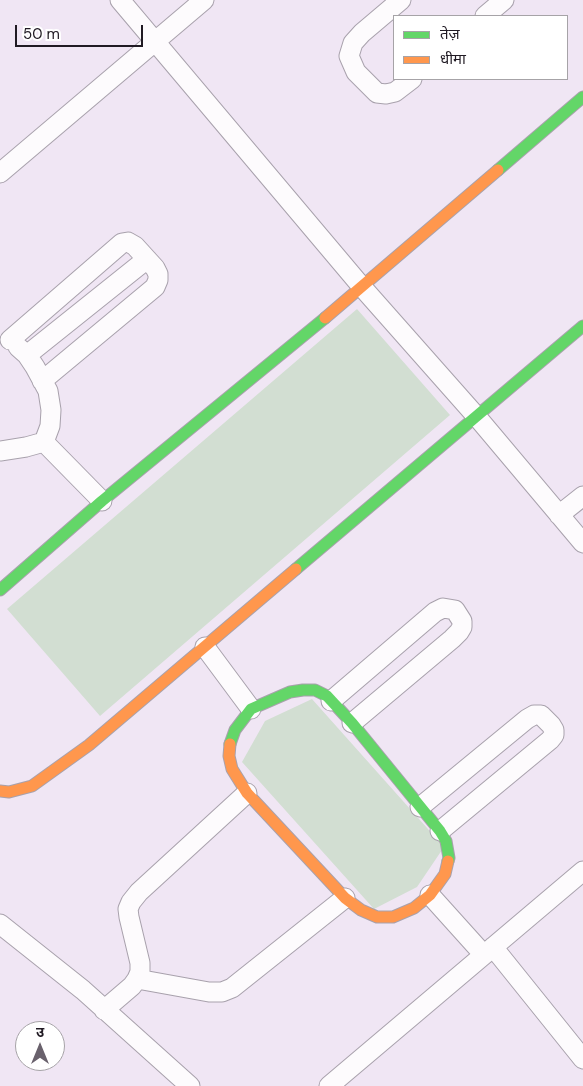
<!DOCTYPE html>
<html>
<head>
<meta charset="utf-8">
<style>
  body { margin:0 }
  #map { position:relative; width:583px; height:1086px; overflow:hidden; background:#f0e6f4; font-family:"DM Sans","Noto Sans Devanagari",sans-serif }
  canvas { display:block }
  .legend { position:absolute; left:393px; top:15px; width:175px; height:65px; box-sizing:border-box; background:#fff; border:1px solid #a6a3a7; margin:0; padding:6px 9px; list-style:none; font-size:15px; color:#201a23 }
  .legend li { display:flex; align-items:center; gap:10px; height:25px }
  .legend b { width:25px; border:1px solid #a6a3a7 }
  .north { position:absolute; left:15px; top:1021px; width:50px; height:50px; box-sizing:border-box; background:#fff; border:1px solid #a6a3a7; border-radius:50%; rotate:0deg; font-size:14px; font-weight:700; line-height:20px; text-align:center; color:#201a23 }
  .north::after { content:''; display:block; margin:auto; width:18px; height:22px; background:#69616c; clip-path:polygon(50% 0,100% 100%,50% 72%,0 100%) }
  .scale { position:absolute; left:15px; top:25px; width:128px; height:22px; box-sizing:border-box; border:2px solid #201a23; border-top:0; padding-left:6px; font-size:15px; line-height:18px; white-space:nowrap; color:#201a23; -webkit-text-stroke:4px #fff; paint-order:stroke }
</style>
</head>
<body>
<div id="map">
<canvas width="583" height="1086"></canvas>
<ul class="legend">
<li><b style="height:6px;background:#63d668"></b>तेज़</li>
<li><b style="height:6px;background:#ff974d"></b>धीमा</li>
</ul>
<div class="north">उ</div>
<div class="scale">50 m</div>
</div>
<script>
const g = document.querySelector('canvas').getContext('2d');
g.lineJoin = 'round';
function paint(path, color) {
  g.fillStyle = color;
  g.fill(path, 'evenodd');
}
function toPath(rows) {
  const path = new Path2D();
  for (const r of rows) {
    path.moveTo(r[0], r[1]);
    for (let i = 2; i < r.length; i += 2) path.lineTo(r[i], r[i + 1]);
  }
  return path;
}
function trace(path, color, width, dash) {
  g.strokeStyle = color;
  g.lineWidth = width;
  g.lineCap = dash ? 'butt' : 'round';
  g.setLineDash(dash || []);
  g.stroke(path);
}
const green = toPath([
  [357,309,450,415,100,716,7,609],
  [312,699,444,847,417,887,374,909,242,762,265,721]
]);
const street = toPath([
  [120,0,362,287,477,417,583,543],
  [401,0,362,33,353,43,349,56,356,72,377,93,386,94,395,92,412,79],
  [485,16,504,0],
  [0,173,204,0],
  [10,340,122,243,128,242,135,246,155,268,158,274,158,280,155,287,42,381],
  [18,347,27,355,35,367,48,391,51,410,50,426,44,442],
  [27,355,147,259],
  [0,451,26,447,44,442,102,501],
  [559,515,583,496],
  [205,647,251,709],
  [331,701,435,612,443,608,455,610,462,621,462,627,459,632,452,639,352,723],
  [420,807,527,719,534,715,541,715,551,725,554,730,554,735,550,740,440,831],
  [430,895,484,955],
  [0,924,83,990,190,1086],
  [493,947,583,1059],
  [137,979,209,992,222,992,232,988,345,898],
  [104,1010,132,986,137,979,140,972,140,963,129,917,128,909,131,902,139,892,247,793],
  [329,1086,583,871]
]);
const fast = toPath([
  [498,170,583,97],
  [296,569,583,326],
  [0,590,102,501,325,318],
  [303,690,315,690,327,696,352,723,440,831,446,841,449,858,448,861],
  [230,744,235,730,251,709,290,692,303,690]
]);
const slow = toPath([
  [325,318,498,170],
  [230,744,229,756,232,769,247,793,345,898,361,910,377,917,393,917,414,908,430,895,445,874,448,861],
  [0,791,9,792,32,786,89,745,296,569]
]);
paint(green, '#d2ded2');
trace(street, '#a8a1ac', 21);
trace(fast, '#a8a1ac', 13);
trace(slow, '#a8a1ac', 13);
trace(street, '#fdfbfd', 19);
trace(fast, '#63d668', 11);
trace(slow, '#ff974d', 11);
</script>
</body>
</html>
